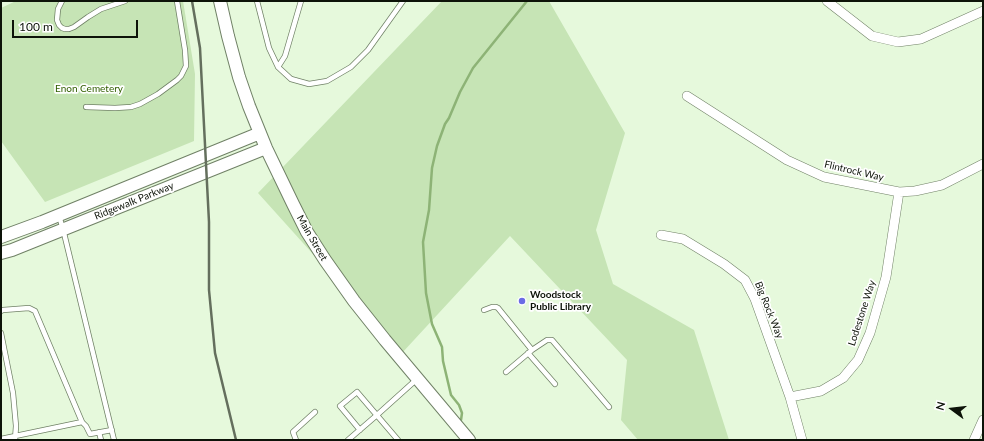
<!DOCTYPE html>
<html>
<head>
<meta charset="utf-8">
<style>
  body { margin:0 }
  #map { position:relative; width:984px; height:441px; overflow:hidden; background:#e6f9dc; font-family:Lato,sans-serif }
  canvas { display:block }
  .frame { position:absolute; inset:0; border:2px solid #0d1309; pointer-events:none }
  .north { position:absolute; left:932px; top:389px; width:40px; height:40px; -webkit-text-stroke:3px #fff; paint-order:stroke; rotate:285deg; font-size:11px; font-weight:700; line-height:16px; text-align:center; color:#0d1309 }
  .north::after { content:''; display:block; margin:auto; width:14px; height:18px; background:#0d1309; clip-path:polygon(50% 0,100% 100%,50% 72%,0 100%) }
  .scale { position:absolute; left:12px; top:20px; width:126px; height:18px; box-sizing:border-box; border:2px solid #0d1309; border-top:0; padding-left:5px; font-size:12px; line-height:14px; white-space:nowrap; color:#0d1309; -webkit-text-stroke:3px #fff; paint-order:stroke }
</style>
</head>
<body>
<div id="map">
<canvas width="984" height="441"></canvas>
<div class="frame"></div>
<div class="north">N</div>
<div class="scale">100 m</div>
</div>
<script>
const g = document.querySelector('canvas').getContext('2d');
g.lineJoin = 'round';
function paint(path, color) {
  g.fillStyle = color;
  g.fill(path, 'evenodd');
}
function toPath(rows) {
  const path = new Path2D();
  for (const r of rows) {
    path.moveTo(r[0], r[1]);
    for (let i = 2; i < r.length; i += 2) path.lineTo(r[i], r[i + 1]);
  }
  return path;
}
function trace(path, color, width, dash) {
  g.strokeStyle = color;
  g.lineWidth = width;
  g.lineCap = dash ? 'butt' : 'round';
  g.setLineDash(dash || []);
  g.stroke(path);
}
function label(font, color, halo, rows, align = 'center') {
  g.font = font + ' Lato,sans-serif';
  g.lineWidth = 3.5;
  g.setLineDash([]);
  g.textBaseline = 'middle';
  g.strokeStyle = halo;
  g.fillStyle = color;
  for (const [text, x, y, turn = 0] of rows) {
    g.save();
    g.translate(x, y);
    g.rotate((+turn || 0) * Math.PI / 180);
    g.textAlign = isNaN(turn) ? turn : align;
    if (halo) g.strokeText(text, 0, 0);
    g.fillText(text, 0, 0);
    g.restore();
  }
}
const green = toPath([
  [16,1,183,1,195,74,194,141,45,202,1,141,1,8],
  [442,1,549,1,625,133,596,230,613,284,694,330,729,440,638,440,621,420,627,360,510,236,402,353,258,193]
]);
const stream = toPath([
  [461,420,462,413,459,405,451,395,443,361,442,347,432,324,426,293,423,242,429,210,432,168,437,146,445,124,449,118,460,92,473,68,527,1]
]);
const lane = toPath([
  [62,1,58,9,57,20,59,25,62,28,65,29,69,29,74,27,88,17,101,9,125,1],
  [257,1,269,48,278,67,291,79,309,84,327,81,351,67,368,50,403,1],
  [278,67,285,56,301,1],
  [86,107,115,108,131,107,140,104,158,94,177,80,181,76,186,66,185,50,177,1],
  [59,216,63,229,114,440],
  [484,310,492,307,496,307,498,308,532,350],
  [1,311,3,310,29,308,35,311,82,422,86,426,90,434,112,430],
  [1,333,13,393,16,426,15,440],
  [528,353,555,384],
  [506,372,532,350,547,340,552,340,609,407],
  [360,430,340,406,357,392,398,440],
  [99,432,101,440],
  [1,439,82,422],
  [296,440,293,432,315,412],
  [348,440,377,415,417,379]
]);
const street = toPath([
  [827,1,872,36,898,42,921,39,983,11],
  [687,96,787,160,824,177,899,192,915,191,942,185,983,164],
  [661,235,683,239,724,264,745,280,755,299,790,397,802,440],
  [790,397,821,391,843,378,858,360,870,333,886,277,899,192],
  [974,440,983,420]
]);
const secondary = toPath([
  [220,1,228,36,239,77,249,106,266,148,293,204,307,232,325,260,354,301,385,340,469,440],
  [1,237,42,222,260,133],
  [1,253,12,250,266,148]
]);
const rail = toPath([
  [192,1,200,48,209,222,209,290,215,353,236,440]
]);
const markers = [
  [522,301,4,"#6b6be5"]
];
const parkNames = [
  ["Enon Cemetery",89,89]
];
const streetNames = [
  ["Flintrock Way",854,171,13],
  ["Ridgewalk Parkway",134,201,-22],
  ["Main Street",312,238,60],
  ["Big Rock Way",769,310,68],
  ["Lodestone Way",862,313,-72]
];
const poiNames = [
  ["Woodstock",530,295],
  ["Public Library",530,307]
];
paint(green, '#c6e4b5');
trace(stream, '#8db376', 2.5);
trace(lane, '#708166', 6);
trace(street, '#708166', 10);
trace(secondary, '#708166', 14);
trace(lane, '#fff', 4.5);
trace(street, '#fff', 9);
trace(secondary, '#fff', 12);
trace(rail, '#646f5d', 2.5);
for (const [x, y, r, color] of markers) {
  const dot = new Path2D();
  dot.arc(x, y, r, 0, 2 * Math.PI);
  g.fillStyle = color;
  g.fill(dot);
  trace(dot, '#fff', 1.5);
}
label('10px', '#315e01', '#fff', parkNames);
label('10px', '#0d1309', '#fff', streetNames);
label('bold 10px', '#0d1309', '#fff', poiNames, 'left');
</script>
</body>
</html>
